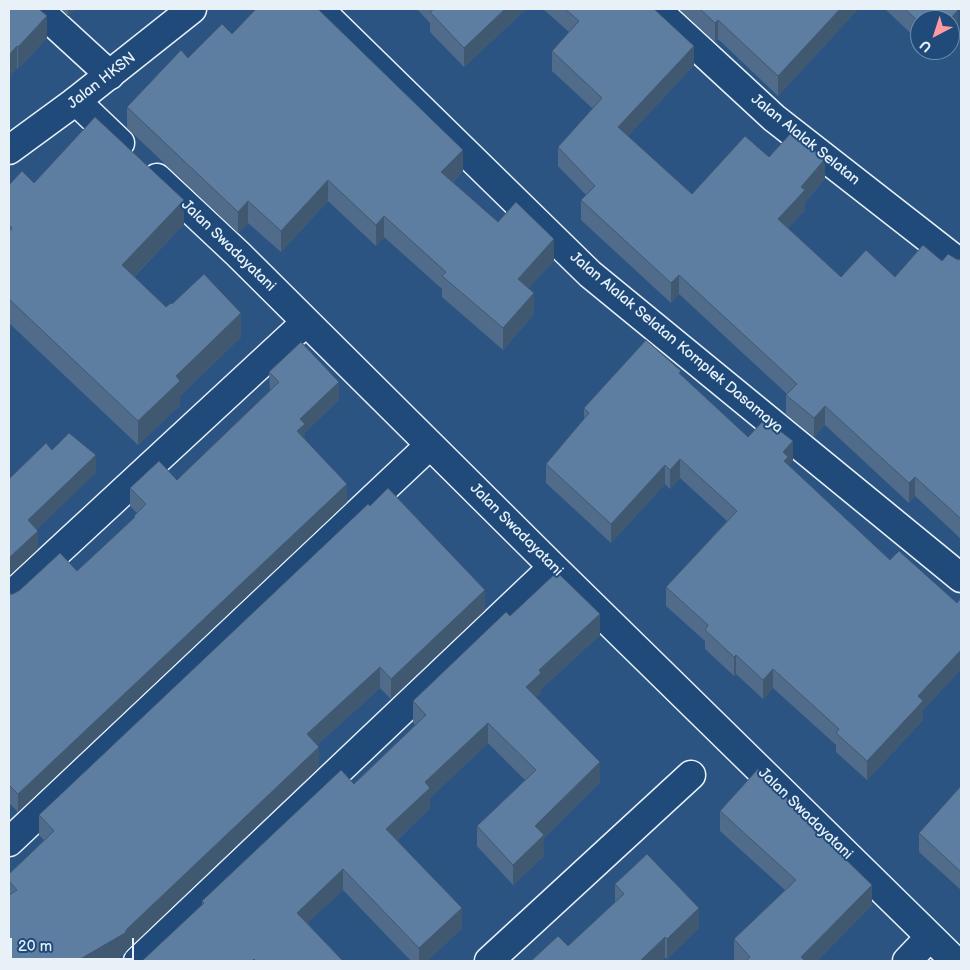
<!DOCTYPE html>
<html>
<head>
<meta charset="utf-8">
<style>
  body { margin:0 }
  #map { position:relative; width:970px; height:970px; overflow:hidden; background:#2b5482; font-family:"Balsamiq Sans",sans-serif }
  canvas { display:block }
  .frame { position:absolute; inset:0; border:10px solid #e8f1f8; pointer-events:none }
  .north { position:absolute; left:910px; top:10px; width:50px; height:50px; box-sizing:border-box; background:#1f4a7a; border:1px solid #6f8dac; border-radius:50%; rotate:220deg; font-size:14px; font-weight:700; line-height:20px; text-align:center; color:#e8f1f8 }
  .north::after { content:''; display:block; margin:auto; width:18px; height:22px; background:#ff9aa2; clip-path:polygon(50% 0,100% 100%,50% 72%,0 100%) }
  .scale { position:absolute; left:10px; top:938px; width:124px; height:22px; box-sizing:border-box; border:2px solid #e8f1f8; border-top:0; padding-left:6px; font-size:15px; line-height:18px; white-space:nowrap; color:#e8f1f8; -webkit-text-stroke:4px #1f4a7a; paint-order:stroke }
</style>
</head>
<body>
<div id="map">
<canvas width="970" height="970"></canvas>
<div class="frame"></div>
<div class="north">U</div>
<div class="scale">20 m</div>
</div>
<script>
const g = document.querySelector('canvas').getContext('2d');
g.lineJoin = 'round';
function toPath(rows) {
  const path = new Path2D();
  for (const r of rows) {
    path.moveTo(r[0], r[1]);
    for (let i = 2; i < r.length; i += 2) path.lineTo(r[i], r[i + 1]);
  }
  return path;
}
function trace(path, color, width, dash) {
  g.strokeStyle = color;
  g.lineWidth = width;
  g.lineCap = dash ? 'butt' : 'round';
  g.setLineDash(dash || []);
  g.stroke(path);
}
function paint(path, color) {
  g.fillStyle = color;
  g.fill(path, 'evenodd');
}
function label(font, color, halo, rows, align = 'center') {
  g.font = font + ' "Balsamiq Sans",sans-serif';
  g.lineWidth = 4;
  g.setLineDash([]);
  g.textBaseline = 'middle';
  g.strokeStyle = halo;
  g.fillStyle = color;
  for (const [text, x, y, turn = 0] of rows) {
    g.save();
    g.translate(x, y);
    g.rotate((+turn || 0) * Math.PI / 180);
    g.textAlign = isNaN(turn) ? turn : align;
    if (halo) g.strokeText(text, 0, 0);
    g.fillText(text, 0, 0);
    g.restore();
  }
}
const minor = toPath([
  [38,9,110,75],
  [319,9,590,274,961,578],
  [656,9,774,118,961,264],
  [76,101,120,143],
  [157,178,238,254,553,567,955,961],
  [9,597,306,322],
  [9,842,430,445],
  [138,961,553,567],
  [489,961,691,775],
  [907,961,930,937]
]);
const major = toPath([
  [9,150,76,101,192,9]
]);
const wall = toPath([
  [9,9,47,38,18,69,17,68,9,77],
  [61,9,75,9,68,16],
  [417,9,526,9,464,67,430,32,430,23],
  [543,9,654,9,694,65,628,136,692,194,769,157,825,179,805,202,805,210,788,228,841,277,895,277,942,261,961,259,961,539,915,496,909,503,825,425,814,437,786,414,786,395,787,394,679,294,671,303,581,220,581,200,586,195,558,166,558,147,593,109,552,71,552,51,569,32],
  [679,9,858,9,778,96,718,39,715,42],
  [885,9,957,9,958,30,920,20,920,42],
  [232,34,463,171,453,182,498,222,554,261,528,288,534,314,503,350,442,297,442,289,384,237,376,246,328,201,281,252,248,223,238,233,127,128,127,107,188,58],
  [928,50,939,50,934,56],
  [34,183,184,224,134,277,166,307,241,337,180,396,180,405,138,445,9,323,9,185],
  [269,372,339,400,305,432,305,439,347,502,18,812,10,804,9,805,9,594,13,594,77,571,134,519,134,516,137,513,130,506,130,488,177,480,270,391],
  [681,375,748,437,793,460,788,465,890,560,957,603,961,598,961,669,923,710,923,720,867,780,836,752,836,745,773,688,763,699,736,674,734,676,705,649,705,641,666,606,666,587,727,521,680,478,670,489,665,484,611,543,546,483,546,464,584,419,584,408],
  [485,610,391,699,380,688,317,745,319,767,127,950,125,953,112,961,9,961,9,881,44,840,39,835,39,815],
  [510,616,600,635,541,689,541,693,536,697,600,782,544,838,544,856,513,885,477,846,477,826,525,780,488,743,430,798,430,808,397,840,462,928,427,961,411,961,343,890,307,923,343,961,142,961,202,905,202,901,354,784,415,725,413,722,413,701],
  [961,786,961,890,919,852,919,833],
  [720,811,798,813,872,905,817,961,735,961,734,959,734,939,785,890,720,831],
  [615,884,699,928,667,959,665,957,661,961,531,961,568,946,615,903]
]);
const shadedWall = toPath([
  [68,9,75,9,68,16],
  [505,9,526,9,464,67,464,48],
  [840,9,858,9,778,96,778,76],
  [958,10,958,30,950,39,950,20,949,20],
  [47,16,47,38,18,69,18,47],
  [718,20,718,39,715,42,715,23],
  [17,46,17,68,9,77,9,55],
  [694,46,694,65,618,147,618,127],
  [934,50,939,50,934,56],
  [463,150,463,171,441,194,441,172],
  [825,159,825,179,805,202,805,210,778,239,778,219,801,187],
  [328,180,328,201,281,252,281,231],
  [184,200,184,224,122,289,122,265],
  [248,201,248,223,238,233,238,212],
  [384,216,384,237,376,246,376,225],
  [554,239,554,261,518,300,518,279],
  [679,275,679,294,671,303,671,283],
  [534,293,534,314,503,350,503,328],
  [241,313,241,337,180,396,180,405,138,445,138,421,176,376],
  [339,382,339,400,305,432,305,442,297,431,300,419],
  [825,406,825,425,814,437,814,418],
  [793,441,793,460,784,471,783,452],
  [96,455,96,473,28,538,28,520],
  [680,459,680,478,670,489,670,470],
  [665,465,665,484,611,543,611,524],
  [915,477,915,496,909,503,909,483],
  [347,484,347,502,18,812,18,794],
  [38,531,38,549,9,576,9,558],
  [485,590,485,610,391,699,391,679],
  [600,614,600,635,541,689,541,693,526,707,526,687,539,670],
  [961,650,961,669,923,710,923,720,867,780,867,761,918,696],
  [736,655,736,674,734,676,734,657],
  [380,667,380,688,307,754,307,734],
  [773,669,773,688,763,699,763,680],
  [488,723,488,743,430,798,430,808,386,850,386,829,425,782],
  [319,747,319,767,127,950,125,953,112,961,77,961,127,929],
  [600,762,600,782,544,838,544,856,513,885,513,865,535,826],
  [10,786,10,804,9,805,9,787],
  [343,869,343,890,297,933,297,913],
  [872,885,872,905,817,961,801,961,801,957],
  [462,908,462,928,427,961,419,961,419,948],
  [699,908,699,928,667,959,667,939],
  [665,937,665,957,661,961,640,961]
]);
const building = toPath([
  [9,9,39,9,47,16,18,47,17,46,9,55,9,9],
  [256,9,318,9,463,150,441,172,498,222,516,202,554,239,518,279,534,293,503,328,442,276,446,272,384,216,376,225,328,180,281,231,248,201,238,212,127,107,181,50,188,58,222,24,232,34,256,9],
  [434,9,505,9,464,48,430,12,434,9],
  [565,9,654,9,694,46,618,127,692,194,745,136,769,157,792,132,825,159,801,187,805,190,778,219,841,277,866,250,895,277,923,245,942,261,948,254,958,260,961,259,961,519,915,477,909,483,825,406,814,418,786,395,797,384,679,275,671,283,581,200,595,186,558,147,602,98,552,51,579,21,565,9],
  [700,9,840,9,778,76,718,20,715,23,700,9],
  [905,9,957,9,958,10,949,20,920,20,920,23,905,9],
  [95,117,184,200,122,265,166,307,171,303,172,304,204,274,241,313,176,376,180,381,138,421,9,299,9,232,12,228,9,225,9,185,22,171,34,183,95,117],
  [646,340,681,371,679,373,748,437,765,419,793,441,783,452,788,457,784,461,890,560,899,551,957,603,961,598,961,650,918,696,923,701,867,761,836,733,839,729,773,669,763,680,736,655,734,657,705,630,708,625,666,587,737,511,680,459,670,470,665,465,611,524,546,464,589,413,584,408,646,340],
  [301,342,339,382,300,419,305,424,297,431,347,484,18,794,10,786,9,787,9,594,13,594,20,590,60,553,77,571,135,517,134,516,146,504,130,488,159,461,177,480,279,382,269,372,301,342],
  [69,433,96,455,28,520,38,531,9,558,9,479,46,443,52,450,69,433],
  [388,488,485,590,391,679,380,667,307,734,319,747,127,929,125,933,77,961,9,961,9,895,17,890,9,881,9,874,54,831,39,815,368,504,370,506,388,488],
  [557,572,600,614,539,670,541,673,526,687,600,762,535,826,544,835,513,865,477,826,536,770,488,723,425,782,430,788,386,829,462,908,419,948,343,869,297,913,343,961,256,961,254,959,252,961,142,961,204,903,202,901,341,770,354,784,426,715,413,701,506,612,510,616,557,572],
  [758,769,798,809,796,811,872,885,801,957,805,961,746,961,750,957,734,939,796,880,720,811,758,769],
  [961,786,961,872,919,833,961,786],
  [647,854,699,908,667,939,665,937,640,961,531,961,558,936,568,946,624,894,615,884,647,854]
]);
const streetNames = [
  ["Jalan HKSN",102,81,-38],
  ["Jalan Alalak Selatan",805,140,39],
  ["Jalan Swadayatani",228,246,44],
  ["Jalan Alalak Selatan Komplek Dasamaya",676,343,40],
  ["Jalan Swadayatani",516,530,45],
  ["Jalan Swadayatani",805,814,44]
];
trace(minor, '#e8f1f8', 31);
trace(major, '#e8f1f8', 31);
trace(minor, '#1f4a7a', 28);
trace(major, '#1f4a7a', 28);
paint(wall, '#506c8a');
paint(shadedWall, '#415871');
paint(building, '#5d7da1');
trace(building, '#415871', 1);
label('15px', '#e8f1f8', '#1f4a7a', streetNames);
</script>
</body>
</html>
